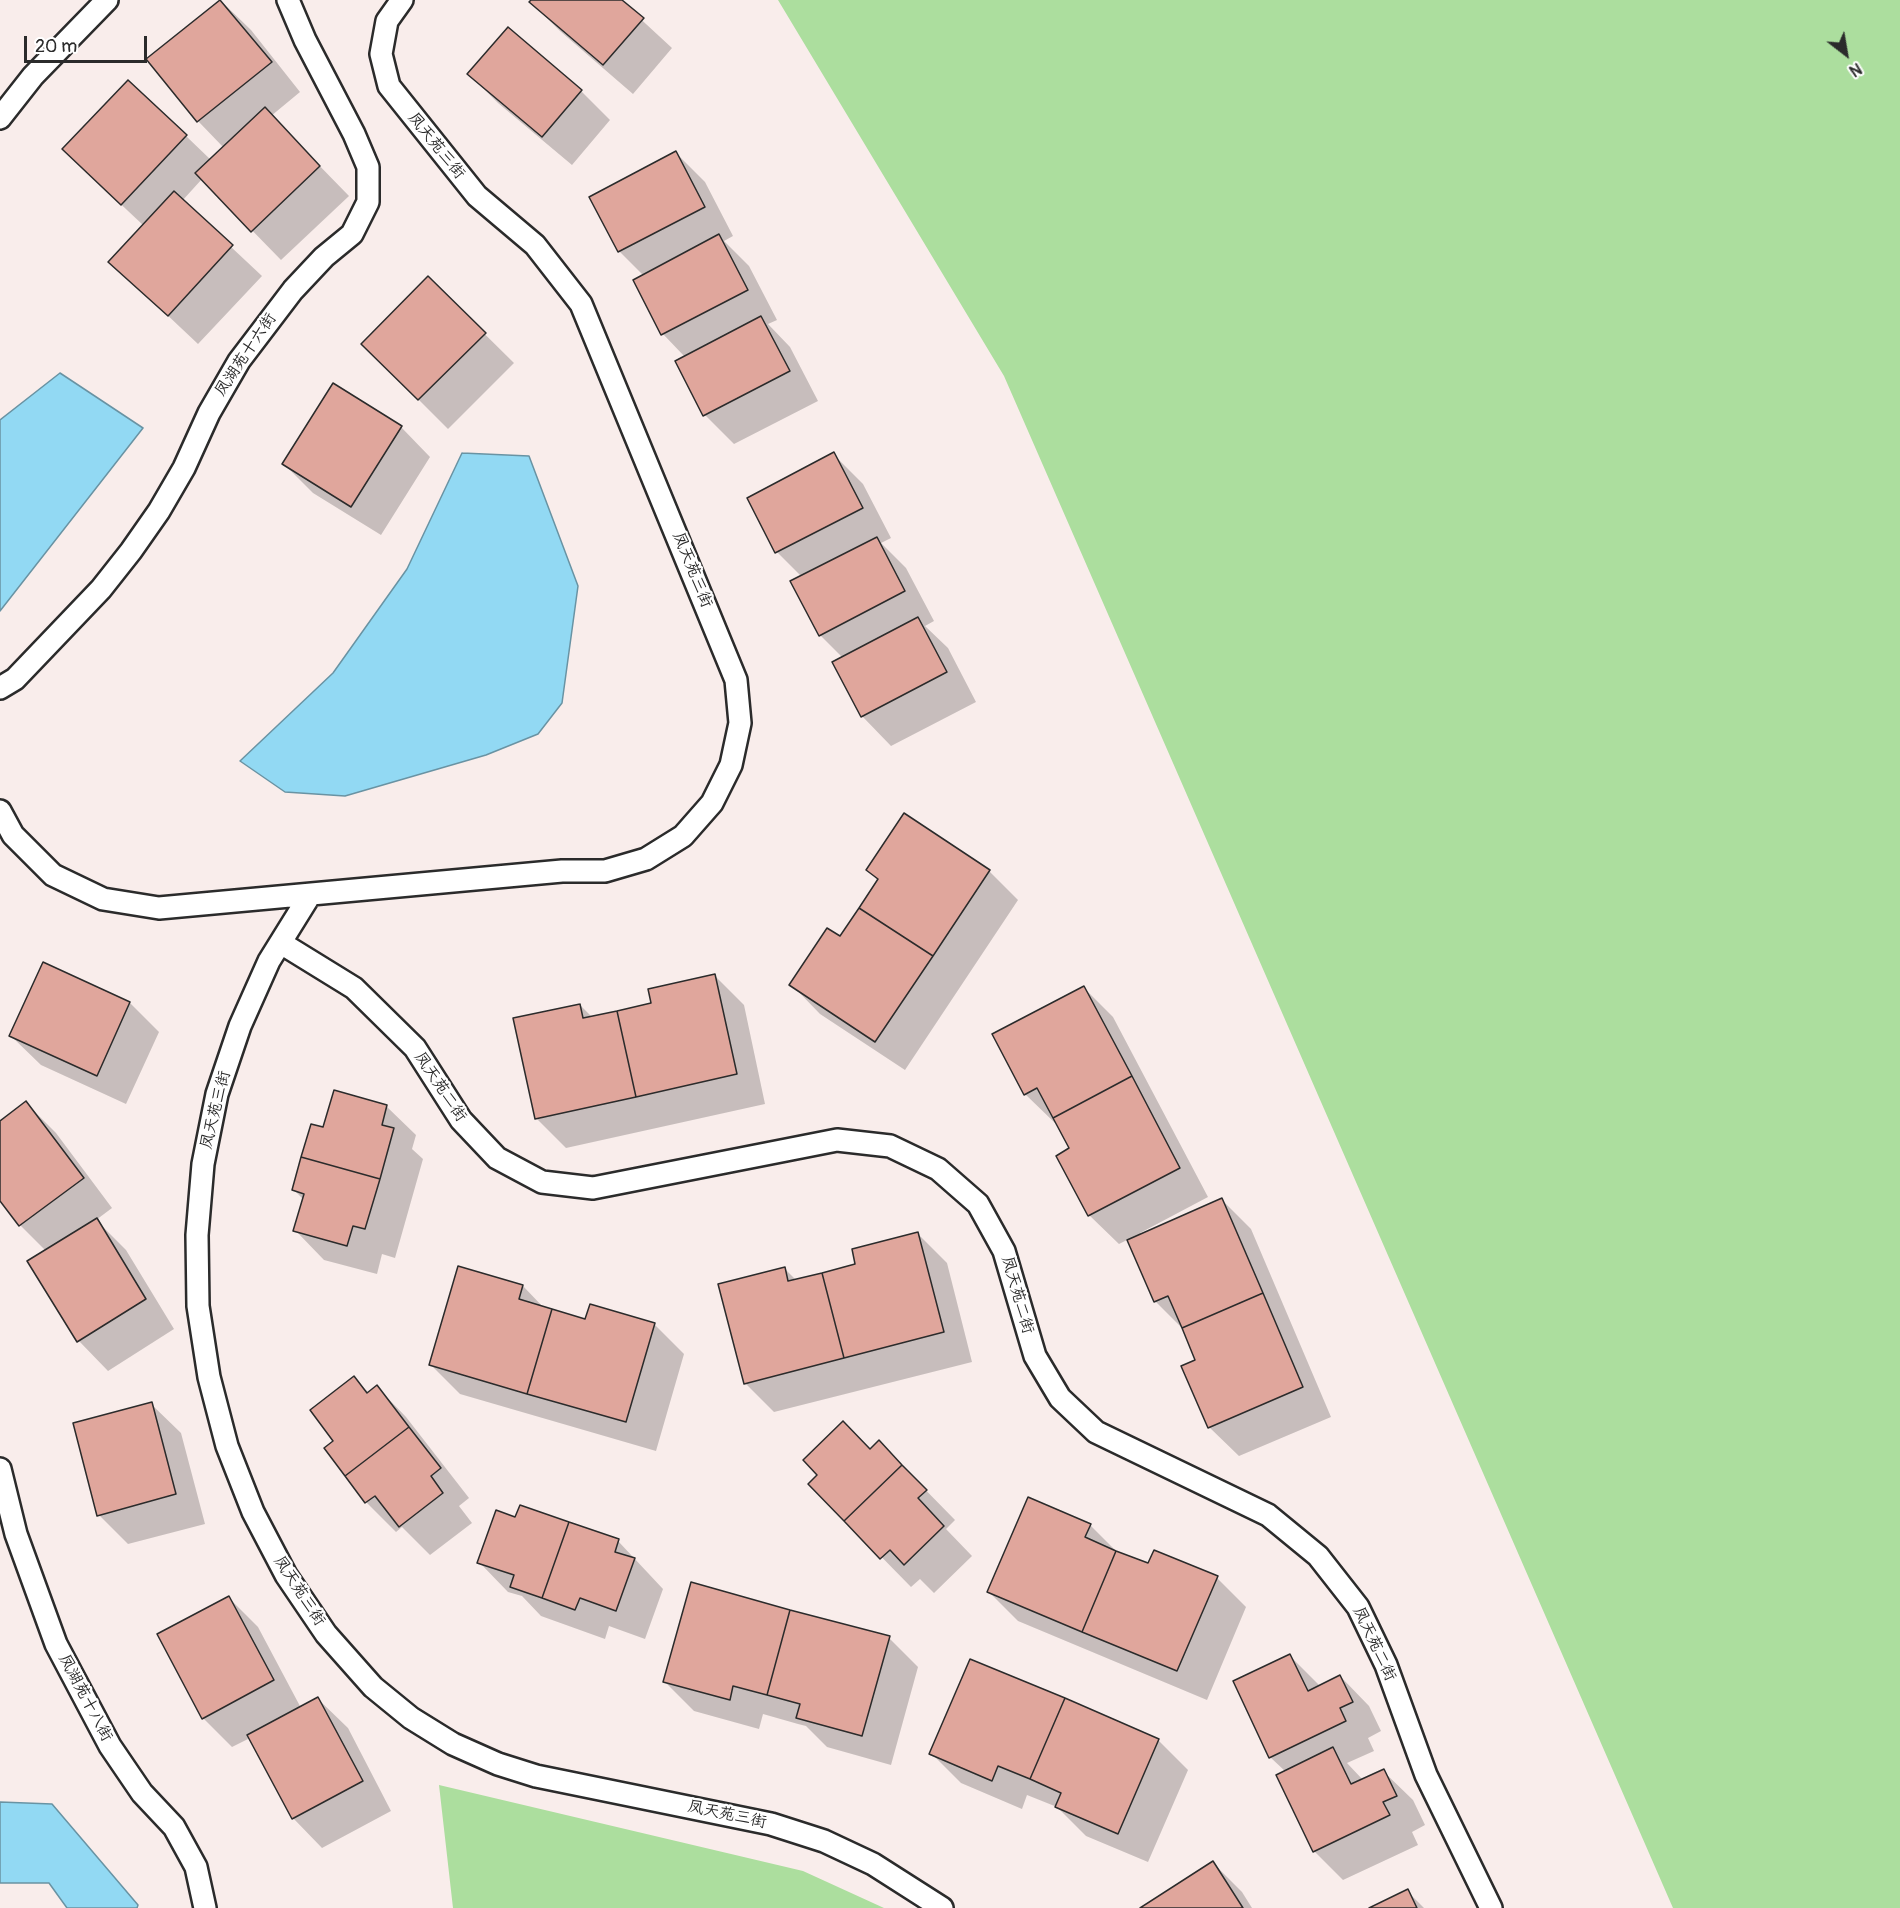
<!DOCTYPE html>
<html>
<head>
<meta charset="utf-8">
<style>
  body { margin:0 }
  #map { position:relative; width:1900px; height:1908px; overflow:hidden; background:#f9edeb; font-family:Pangolin,sans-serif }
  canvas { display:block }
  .north { position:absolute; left:1816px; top:24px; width:60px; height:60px; -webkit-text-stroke:4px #fff; paint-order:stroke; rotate:149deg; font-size:16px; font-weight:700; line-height:24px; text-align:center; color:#2b2b2b }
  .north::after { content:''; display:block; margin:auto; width:21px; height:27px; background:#2b2b2b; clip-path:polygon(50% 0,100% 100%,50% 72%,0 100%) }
  .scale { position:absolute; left:24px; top:36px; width:123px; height:27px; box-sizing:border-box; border:3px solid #2b2b2b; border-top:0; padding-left:8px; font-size:18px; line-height:21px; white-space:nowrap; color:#2b2b2b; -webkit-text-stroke:4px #fff; paint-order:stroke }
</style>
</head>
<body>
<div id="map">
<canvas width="1900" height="1908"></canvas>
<div class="north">N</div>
<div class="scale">20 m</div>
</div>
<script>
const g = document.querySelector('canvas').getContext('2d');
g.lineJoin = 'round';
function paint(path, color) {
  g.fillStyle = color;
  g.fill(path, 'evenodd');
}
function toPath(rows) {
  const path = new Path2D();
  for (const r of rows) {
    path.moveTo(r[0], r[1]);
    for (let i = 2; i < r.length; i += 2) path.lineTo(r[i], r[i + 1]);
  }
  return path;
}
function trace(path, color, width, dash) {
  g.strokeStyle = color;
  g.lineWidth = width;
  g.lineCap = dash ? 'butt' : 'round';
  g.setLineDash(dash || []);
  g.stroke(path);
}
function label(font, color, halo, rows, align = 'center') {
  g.font = font + ' Pangolin,"LXGW WenKai TC",sans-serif';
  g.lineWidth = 4.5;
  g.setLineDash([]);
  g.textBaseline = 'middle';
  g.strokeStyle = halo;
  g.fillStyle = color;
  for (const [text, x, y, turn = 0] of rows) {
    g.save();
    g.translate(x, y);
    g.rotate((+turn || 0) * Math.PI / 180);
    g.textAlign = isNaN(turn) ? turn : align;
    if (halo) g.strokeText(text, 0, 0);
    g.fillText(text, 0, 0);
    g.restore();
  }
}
const green = toPath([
  [778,0,1900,0,1900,1908,1673,1908,1004,376],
  [439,1785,803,1871,884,1908,453,1908]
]);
const water = toPath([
  [60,373,143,428,0,611,0,420,60,373],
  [462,453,529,456,578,586,562,703,538,734,486,755,345,796,285,792,240,761,333,673,407,569,462,453],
  [0,1802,52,1804,138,1905,137,1908,67,1908,49,1883,0,1883,0,1802]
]);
const shadow = toPath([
  [533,0,620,0,672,48,633,94,560,31,531,2],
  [221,1,251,30,300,92,271,116,349,196,281,260,202,179,182,201,262,276,198,344,111,262,144,226,93,178,186,136,211,160,224,148,198,121,148,60],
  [469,74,581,91,610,120,572,165,498,103],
  [676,153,705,182,733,236,724,241,749,266,777,320,768,324,790,347,818,401,734,444,705,415,685,357,663,334,644,276,619,251],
  [428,278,514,363,448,429,363,344],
  [401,427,430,457,381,535,313,493,284,464],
  [833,454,863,484,891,538,881,543,906,568,934,621,925,626,948,648,976,702,891,746,862,716,843,658,820,635,802,577,777,552,749,499],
  [868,870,989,871,1018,900,905,1070,820,1014,791,984,840,938,878,881],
  [714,975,744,1005,765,1104,566,1148,537,1119,515,1019,580,1005,592,1017,652,1004],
  [1084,988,1113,1017,1208,1197,1140,1233,1141,1235,1222,1200,1251,1229,1331,1417,1239,1456,1209,1427,1197,1360,1185,1331,1155,1301,1129,1239,1119,1244,1089,1215,1071,1149,1057,1122,1055,1123,1025,1094],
  [130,1003,159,1032,126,1104,41,1065,11,1036],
  [26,1103,56,1133,112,1208,96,1220,126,1250,174,1329,108,1371,79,1341,29,1261,46,1251,20,1225,0,1199,0,1123],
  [386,1106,416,1135,412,1149,423,1159,395,1258,382,1254,377,1274,324,1260,295,1230,304,1200,294,1190,324,1129],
  [918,1234,947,1263,972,1362,774,1412,745,1383,784,1268,796,1280,857,1265],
  [523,1286,544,1308,586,1321,654,1324,684,1354,656,1451,460,1394,431,1365],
  [354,1378,369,1393,377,1387,406,1417,469,1498,459,1506,472,1523,430,1555,402,1527,396,1532,366,1502,326,1449,335,1441],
  [151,1404,181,1433,205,1524,128,1544,99,1515],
  [870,1450,908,1472,955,1520,946,1529,972,1556,934,1593,920,1579,911,1587,810,1484],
  [1090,1525,1118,1553,1149,1565,1217,1578,1246,1607,1207,1700,1018,1621,989,1592],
  [618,1541,663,1589,645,1639,609,1626,605,1639,541,1616,522,1596,508,1592,479,1562],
  [229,1598,258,1627,301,1708,318,1699,348,1728,391,1811,322,1848,293,1818,250,1738,232,1747,203,1718],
  [889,1638,918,1667,891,1765,827,1747,806,1726,798,1724,763,1714,759,1729,694,1711,665,1682],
  [1290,1656,1320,1686,1340,1676,1369,1706,1381,1731,1368,1738,1374,1751,1347,1763,1363,1780,1383,1771,1413,1800,1425,1825,1412,1832,1418,1845,1343,1880,1314,1851,1286,1772,1270,1757],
  [1158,1740,1188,1770,1148,1862,1086,1836,1057,1807,1027,1795,1022,1809,961,1783,931,1753],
  [1213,1863,1242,1892,1252,1908,1143,1908],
  [1407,1891,1424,1908,1372,1908]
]);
const building = toPath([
  [220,0,272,62,197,122,146,59,220,0],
  [531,0,622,0,644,18,603,65,529,2,531,0],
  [508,27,582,90,542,137,467,74,508,27],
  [128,80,187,135,121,205,62,149,128,80],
  [265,107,320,166,251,232,195,173,265,107],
  [676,151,705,207,618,252,589,197,676,151],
  [174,191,233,245,168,316,108,262,174,191],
  [719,234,748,290,661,335,633,280,719,234],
  [428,276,486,333,418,400,361,344,428,276],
  [761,316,790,371,703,416,675,361,761,316],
  [333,383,402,426,351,507,282,464,333,383],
  [834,452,863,508,775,553,747,498,834,452],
  [877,537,905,591,819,636,790,581,877,537],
  [918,617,947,672,861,717,832,662,918,617],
  [904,813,990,870,933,956,859,908,878,879,866,870,904,813],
  [859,908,933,956,875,1042,789,985,827,928,840,936,859,908],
  [43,962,130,1002,97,1076,9,1036,43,962],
  [715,974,737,1074,636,1097,617,1011,651,1003,648,989,715,974],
  [1084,986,1132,1076,1053,1118,1037,1088,1024,1095,992,1034,1084,986],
  [580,1004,583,1018,617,1011,636,1097,535,1119,513,1018,580,1004],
  [1132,1076,1180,1168,1088,1216,1056,1156,1069,1148,1053,1118,1132,1076],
  [334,1090,387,1105,382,1125,394,1128,380,1179,301,1157,311,1124,323,1127,334,1090],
  [26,1101,84,1178,19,1226,0,1201,0,1121,26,1101],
  [301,1157,380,1179,365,1229,353,1226,347,1246,293,1231,304,1194,292,1190,301,1157],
  [1222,1198,1263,1293,1182,1328,1168,1296,1154,1302,1127,1240,1222,1198],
  [97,1218,146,1299,77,1342,27,1261,97,1218],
  [918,1232,944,1332,844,1358,822,1273,855,1264,852,1249,918,1232],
  [458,1266,523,1285,519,1299,552,1309,527,1394,429,1365,458,1266],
  [785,1267,788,1281,822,1273,844,1358,744,1384,718,1284,785,1267],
  [1263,1293,1303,1387,1208,1428,1181,1366,1195,1360,1182,1328,1263,1293],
  [590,1304,655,1323,626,1422,527,1394,552,1309,585,1319,590,1304],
  [354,1376,367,1393,377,1385,409,1427,345,1476,324,1448,333,1441,310,1410,354,1376],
  [152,1402,176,1494,97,1516,73,1423,152,1402],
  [843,1421,870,1449,879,1440,902,1465,844,1521,808,1484,817,1475,803,1460,843,1421],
  [409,1427,441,1468,431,1476,443,1493,399,1527,375,1496,365,1503,345,1476,409,1427],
  [902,1465,927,1490,918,1498,944,1526,904,1565,890,1550,880,1559,844,1521,902,1465],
  [1028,1497,1091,1524,1085,1537,1116,1551,1082,1632,987,1592,1028,1497],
  [520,1505,569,1522,542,1598,510,1587,514,1575,477,1563,496,1510,515,1517,520,1505],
  [569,1522,619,1539,615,1552,635,1558,616,1611,580,1598,575,1610,542,1598,569,1522],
  [1154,1550,1218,1576,1177,1671,1082,1632,1116,1551,1148,1563,1154,1550],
  [691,1582,790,1610,767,1695,733,1686,730,1700,663,1682,691,1582],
  [229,1596,274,1680,202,1719,157,1634,229,1596],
  [790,1610,890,1636,862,1736,796,1718,800,1704,767,1695,790,1610],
  [1290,1654,1308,1691,1340,1675,1353,1702,1340,1708,1346,1721,1269,1758,1233,1681,1290,1654],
  [970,1659,1065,1698,1030,1779,998,1766,992,1781,929,1754,970,1659],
  [318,1697,363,1781,292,1819,247,1735,318,1697],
  [1065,1698,1159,1739,1118,1834,1055,1807,1061,1793,1030,1779,1065,1698],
  [1333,1747,1351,1784,1384,1769,1397,1796,1383,1802,1390,1815,1313,1852,1276,1775,1333,1747],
  [1213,1861,1243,1908,1140,1908,1213,1861],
  [1408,1889,1417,1908,1369,1908,1408,1889]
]);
const lane = toPath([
  [0,118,33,76,107,0],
  [0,688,15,679,101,589,131,551,159,511,184,468,209,413,239,361,293,290,324,257,352,234,368,202,368,167,354,134,305,40,288,0],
  [0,811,13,835,53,875,103,899,159,908,562,871,605,871,646,859,683,836,712,803,731,765,740,723,736,680,581,304,535,245,477,196,389,86,381,54,387,21,402,0],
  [310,895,269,961,240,1026,217,1094,203,1164,197,1235,198,1306,209,1377,227,1446,253,1512,286,1575,326,1634,373,1687,411,1718,453,1744,498,1764,536,1776,771,1824,824,1841,873,1864,942,1908],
  [281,943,354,988,415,1048,461,1120,497,1158,542,1182,593,1188,837,1140,890,1146,938,1169,978,1204,1004,1251,1035,1356,1060,1398,1096,1432,1268,1515,1318,1556,1358,1607,1386,1665,1426,1775,1491,1908],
  [0,1469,16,1534,56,1644,110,1746,142,1793,174,1827,196,1867,205,1908]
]);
const streetNames = [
  ["凤天苑三街",436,146,51],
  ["凤湖苑十六街",246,355,-56],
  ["凤天苑三街",692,570,68],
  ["凤天苑二街",440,1087,56],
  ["凤天苑三街",216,1110,-76],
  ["凤天苑二街",1017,1295,74],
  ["凤天苑三街",299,1591,57],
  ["凤天苑二街",1374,1644,65],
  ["凤湖苑十八街",85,1698,62],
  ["凤天苑三街",727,1815,12]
];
paint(green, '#acde9e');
paint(water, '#92d9f3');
trace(water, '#6993a3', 1.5);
paint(shadow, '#0003');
paint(building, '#e0a69c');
trace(building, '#2b2b2b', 1.5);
trace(lane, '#2b2b2b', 26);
trace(lane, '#fff', 21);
label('16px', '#2b2b2b', '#fff', streetNames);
</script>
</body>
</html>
